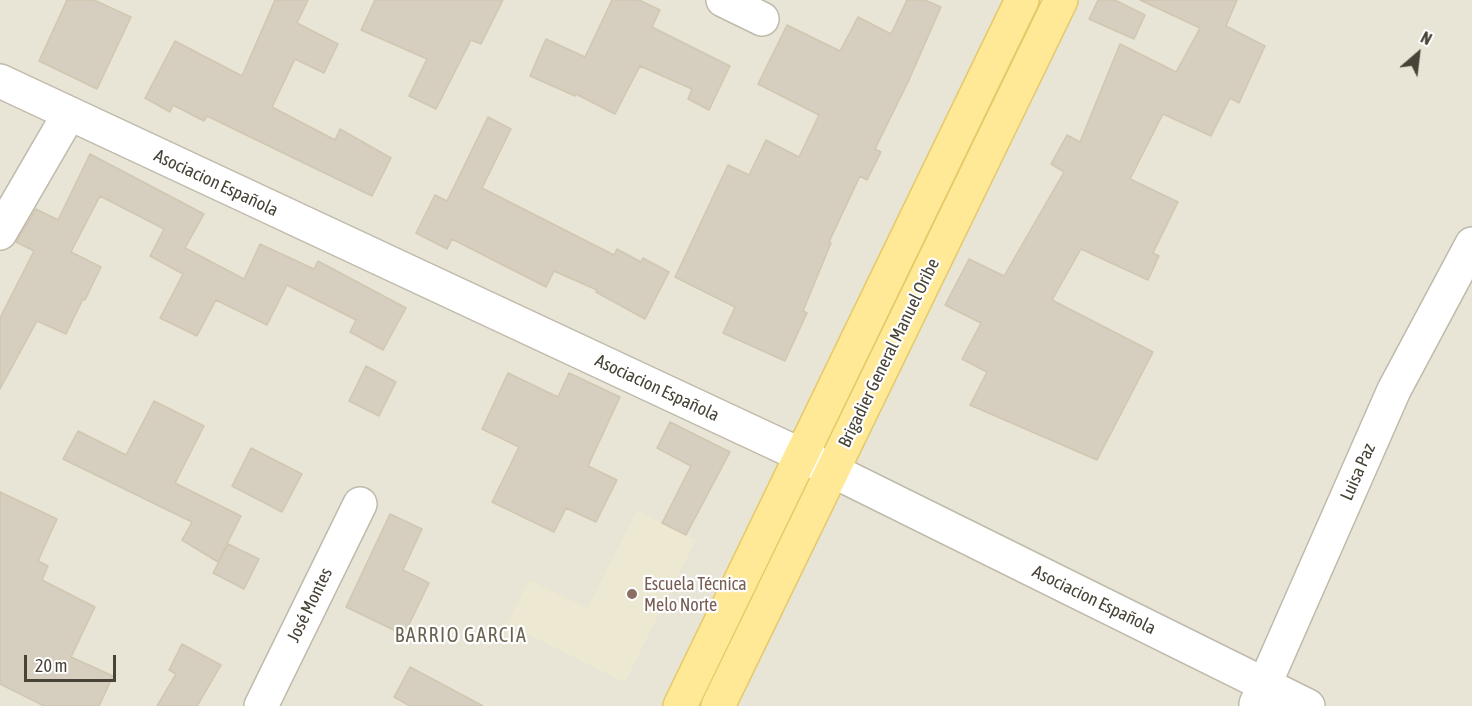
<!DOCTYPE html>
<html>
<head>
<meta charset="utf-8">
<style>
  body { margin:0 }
  #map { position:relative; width:1472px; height:706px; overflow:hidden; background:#f4f2e8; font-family:"Asap Condensed",sans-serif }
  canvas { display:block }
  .north { position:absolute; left:1388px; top:24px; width:60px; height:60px; -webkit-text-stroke:4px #fff; paint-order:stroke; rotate:28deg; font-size:16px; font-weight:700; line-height:24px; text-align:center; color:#484337 }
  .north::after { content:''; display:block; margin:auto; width:21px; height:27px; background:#484337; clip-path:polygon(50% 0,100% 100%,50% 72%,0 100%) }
  .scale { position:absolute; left:24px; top:655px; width:92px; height:27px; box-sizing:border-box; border:3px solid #484337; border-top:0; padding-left:8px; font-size:18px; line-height:21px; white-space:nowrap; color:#484337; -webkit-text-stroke:4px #fff; paint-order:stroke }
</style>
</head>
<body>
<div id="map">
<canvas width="1472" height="706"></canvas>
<div class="north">N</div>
<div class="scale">20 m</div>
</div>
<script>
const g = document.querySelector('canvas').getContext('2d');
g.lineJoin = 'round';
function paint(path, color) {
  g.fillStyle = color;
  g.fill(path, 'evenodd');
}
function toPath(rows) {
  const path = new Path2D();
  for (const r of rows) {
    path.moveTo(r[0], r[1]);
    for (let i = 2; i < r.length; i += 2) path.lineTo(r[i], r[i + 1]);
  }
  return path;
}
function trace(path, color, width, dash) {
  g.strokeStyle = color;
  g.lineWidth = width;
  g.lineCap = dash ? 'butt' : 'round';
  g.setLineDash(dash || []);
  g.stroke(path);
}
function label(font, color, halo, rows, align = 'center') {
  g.font = font + ' "Asap Condensed",sans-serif';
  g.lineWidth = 4.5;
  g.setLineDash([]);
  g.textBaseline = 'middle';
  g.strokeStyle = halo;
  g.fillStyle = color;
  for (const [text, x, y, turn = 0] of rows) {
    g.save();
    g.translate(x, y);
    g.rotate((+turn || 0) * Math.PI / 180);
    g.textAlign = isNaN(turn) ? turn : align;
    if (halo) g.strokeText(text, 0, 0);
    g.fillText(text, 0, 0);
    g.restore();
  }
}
const residential = toPath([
  [0,0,1472,0,1472,706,0,706]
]);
const education = toPath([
  [637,510,696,540,625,683,507,624,529,580,587,608]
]);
const building = toPath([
  [67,0,94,0,131,17,97,89,39,61,67,0],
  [275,0,308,0,297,23,338,44,324,73,295,59,272,107,335,140,340,129,391,158,372,196,207,116,204,121,173,105,170,112,145,98,175,41,242,76,275,0],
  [375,0,503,0,481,44,471,40,436,109,409,96,427,59,361,30,375,0],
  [612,0,639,0,660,10,652,27,730,66,709,110,688,99,692,89,640,66,615,114,576,94,575,96,530,76,546,39,585,57,612,0],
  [907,0,925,0,941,7,908,82,875,149,881,152,867,180,860,176,829,242,831,243,803,311,807,313,785,361,723,333,735,307,675,277,728,165,749,175,766,140,799,157,819,115,758,84,787,25,840,51,858,17,891,34,907,0],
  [1098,0,1115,0,1145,15,1134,39,1089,19,1098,0],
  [1140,0,1237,0,1226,26,1265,46,1239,103,1230,98,1211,136,1163,114,1130,179,1178,202,1153,253,1159,256,1148,280,1081,249,1052,300,1153,352,1097,460,970,405,987,372,962,359,981,323,945,305,969,259,1004,276,1064,172,1051,164,1067,135,1080,142,1120,44,1176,72,1200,28,1140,0],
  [488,117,511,129,482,188,614,255,617,249,641,262,643,258,669,272,645,319,596,292,597,290,554,271,546,287,452,239,447,249,416,233,435,195,447,201,488,117],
  [90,154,204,214,185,248,244,279,260,244,314,269,318,261,406,308,383,350,350,332,356,320,287,285,267,325,216,300,197,336,160,318,183,274,150,256,164,229,100,196,71,252,101,267,85,300,83,299,66,334,37,321,0,389,0,318,34,251,16,242,36,209,58,220,90,154],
  [366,366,396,382,379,416,349,401,366,366],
  [508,373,558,397,569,373,620,397,588,466,617,480,596,522,566,508,554,532,492,502,519,447,482,429,508,373],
  [154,401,204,426,175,483,241,516,218,562,182,540,192,522,63,459,78,431,126,455,154,401],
  [670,422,730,452,686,535,662,523,691,466,657,448,670,422],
  [251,448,302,474,282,512,232,486,251,448],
  [0,492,57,519,38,561,48,566,42,580,95,607,71,657,113,676,99,706,44,706,0,684,0,492],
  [390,514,422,529,403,570,429,583,404,635,346,607,390,514],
  [228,544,259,559,244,589,213,573,228,544],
  [182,644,221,665,197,706,157,706,176,674,169,670,182,644],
  [410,667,483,706,410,706,394,697,410,667]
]);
const street = toPath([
  [723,0,762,19],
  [0,81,801,455,1308,706],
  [0,233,69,114],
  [1256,704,1394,390,1472,244],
  [261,706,360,504]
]);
const primary = toPath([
  [680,706,1022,0],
  [718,706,1061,0]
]);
const markers = [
  [632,594,6,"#8d6e63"]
];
const streetNames = [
  ["Asociacion Española",216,183,25],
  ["Brigadier General Manuel Oribe",889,353,-64],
  ["Asociacion Española",657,388,25],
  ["Luisa Paz",1358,472,-66],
  ["Asociacion Española",1094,600,26],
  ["José Montes",310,605,-64]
];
const educationNames = [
  ["Escuela Técnica",644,584],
  ["Melo Norte",644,605]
];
const neighbourhoodNames = [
  ["BARRIO GARCIA",461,636]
];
paint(residential, '#e8e4d6');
paint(education, '#ede8d2');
paint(building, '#d6cebe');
trace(building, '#d1c7b1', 1.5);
trace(street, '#c0baab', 36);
trace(primary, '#e5c966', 36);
trace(street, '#fff', 33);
trace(primary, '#ffe997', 33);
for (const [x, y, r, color] of markers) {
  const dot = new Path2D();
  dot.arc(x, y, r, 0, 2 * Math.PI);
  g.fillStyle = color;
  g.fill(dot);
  trace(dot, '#fff', 2);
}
label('18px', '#484337', '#fff', streetNames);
label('18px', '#785e54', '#fff', educationNames, 'left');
g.letterSpacing = '1.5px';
label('20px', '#6b614e', '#fff', neighbourhoodNames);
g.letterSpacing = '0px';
</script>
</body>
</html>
